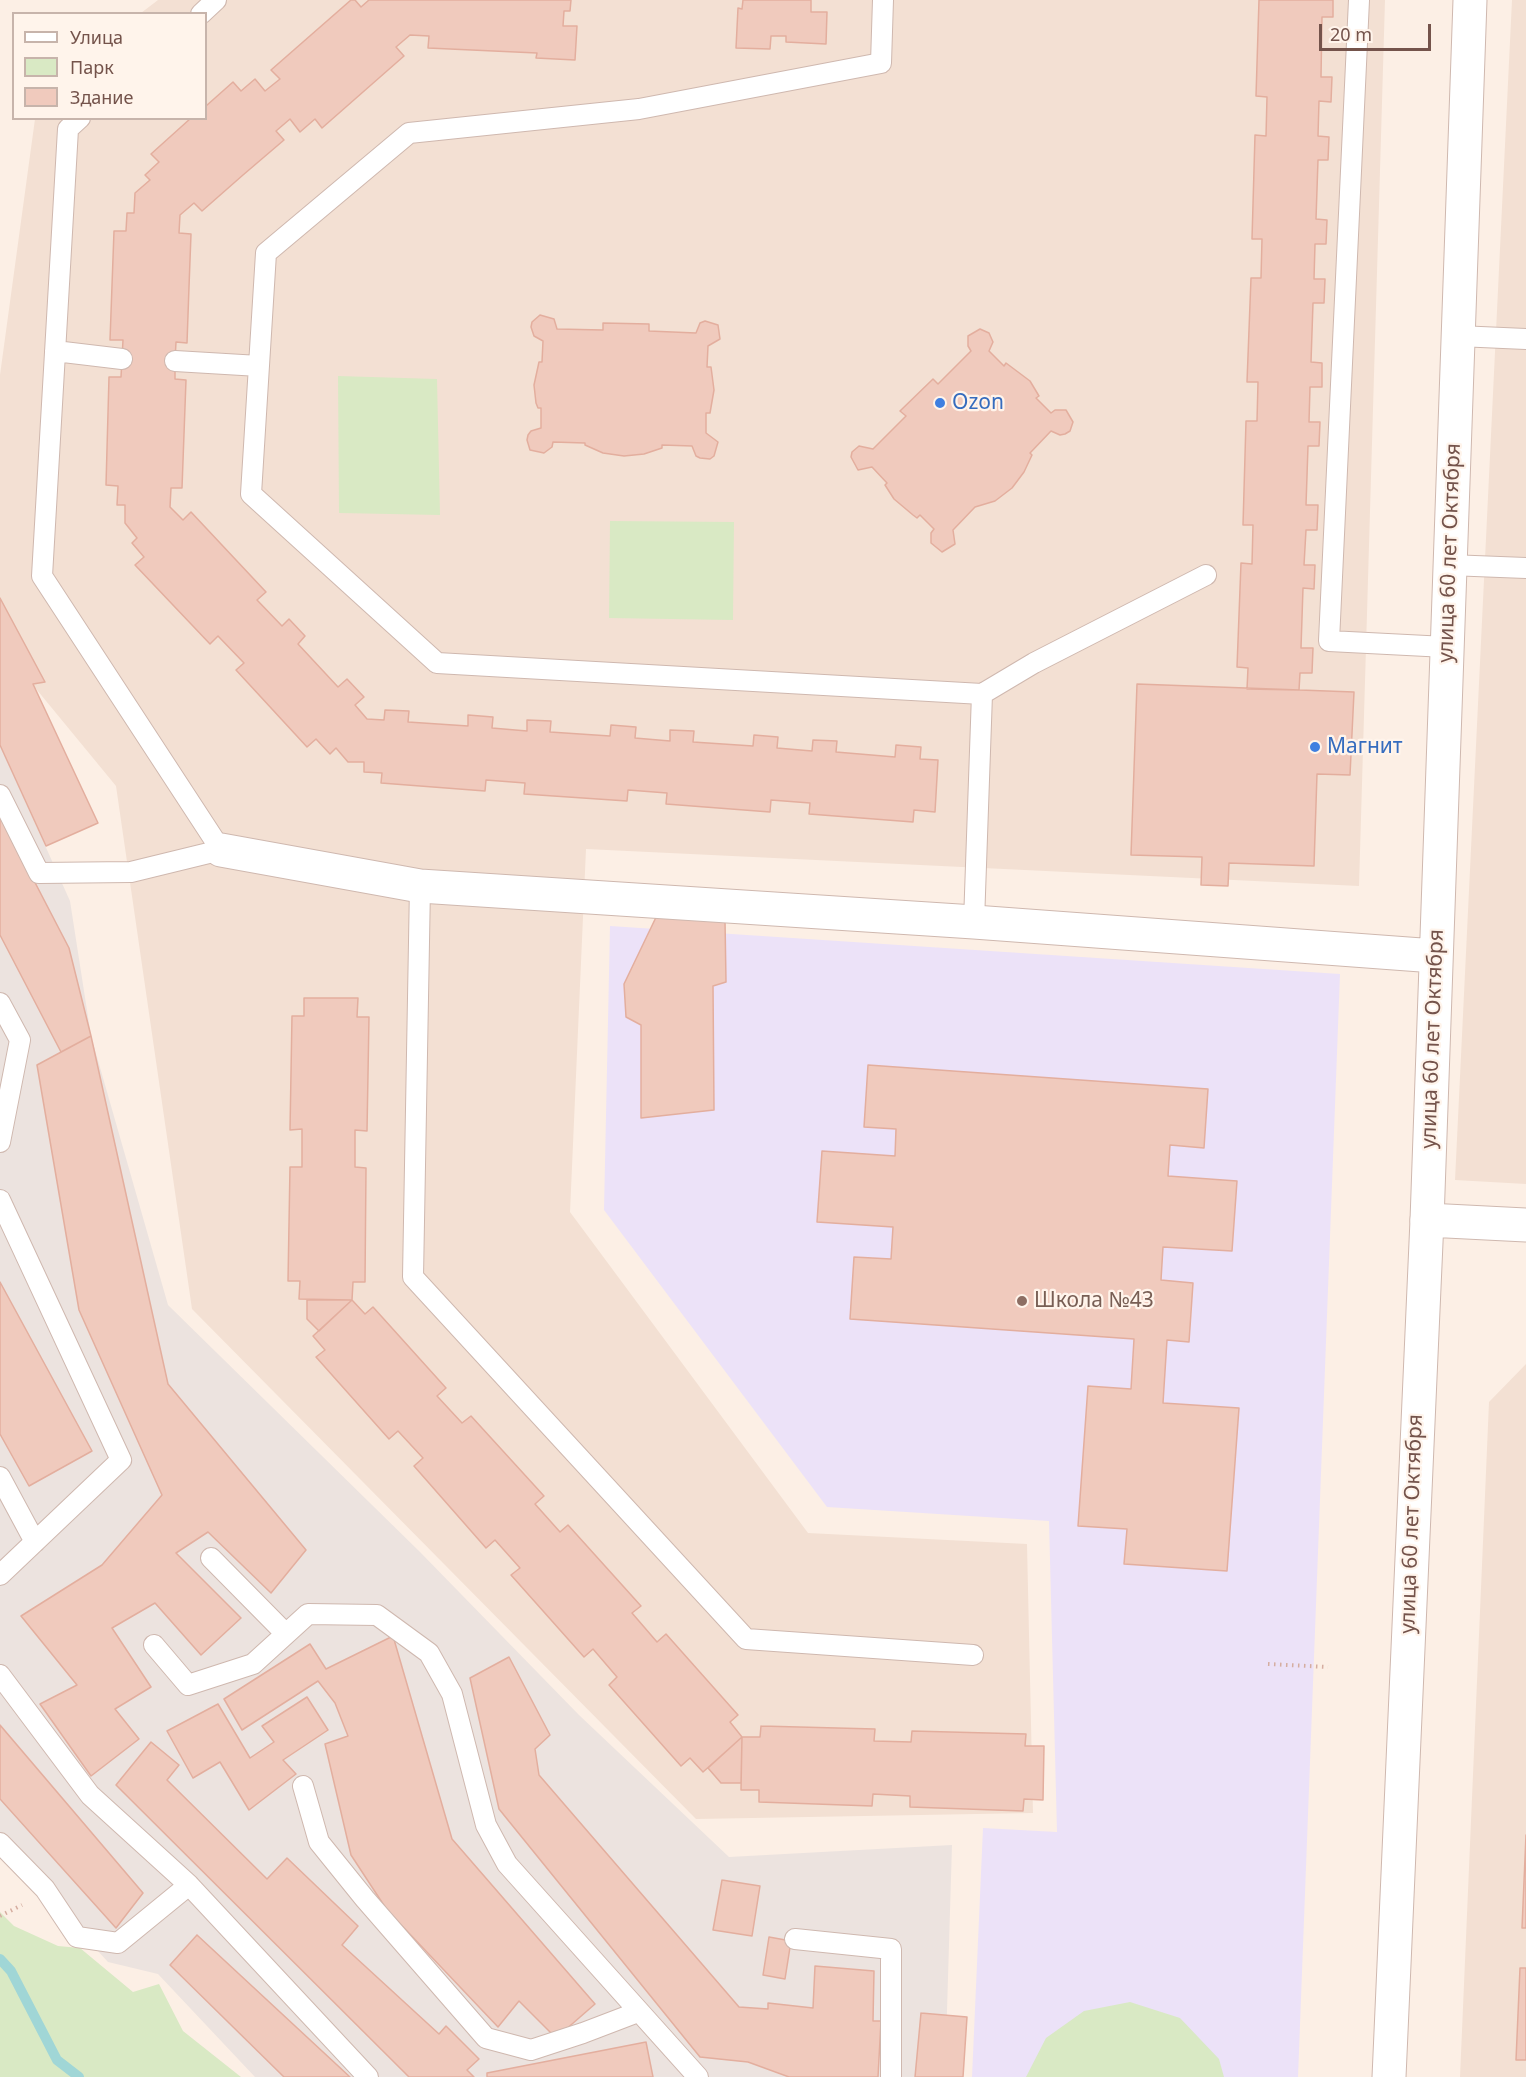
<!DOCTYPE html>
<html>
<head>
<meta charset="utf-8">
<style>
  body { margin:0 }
  #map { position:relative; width:1526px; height:2077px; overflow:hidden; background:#fcefe5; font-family:"Noto Sans",sans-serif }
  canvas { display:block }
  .legend { position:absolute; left:12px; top:12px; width:195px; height:108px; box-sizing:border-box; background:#fff4eb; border:2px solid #c7b4ab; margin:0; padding:8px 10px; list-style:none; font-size:18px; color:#74534b }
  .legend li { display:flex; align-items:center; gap:12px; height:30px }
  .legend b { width:30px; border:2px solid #c7b4ab }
  .scale { position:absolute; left:1319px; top:24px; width:112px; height:27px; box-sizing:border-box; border:3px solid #74534b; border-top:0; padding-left:8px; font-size:18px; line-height:21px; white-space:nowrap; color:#74534b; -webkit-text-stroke:4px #fff4eb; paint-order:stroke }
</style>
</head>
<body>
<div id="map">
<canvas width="1526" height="2077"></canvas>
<ul class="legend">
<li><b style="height:8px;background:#fff"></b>Улица</li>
<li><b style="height:16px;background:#d9e9c4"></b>Парк</li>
<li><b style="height:16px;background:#f0cabd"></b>Здание</li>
</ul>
<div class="scale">20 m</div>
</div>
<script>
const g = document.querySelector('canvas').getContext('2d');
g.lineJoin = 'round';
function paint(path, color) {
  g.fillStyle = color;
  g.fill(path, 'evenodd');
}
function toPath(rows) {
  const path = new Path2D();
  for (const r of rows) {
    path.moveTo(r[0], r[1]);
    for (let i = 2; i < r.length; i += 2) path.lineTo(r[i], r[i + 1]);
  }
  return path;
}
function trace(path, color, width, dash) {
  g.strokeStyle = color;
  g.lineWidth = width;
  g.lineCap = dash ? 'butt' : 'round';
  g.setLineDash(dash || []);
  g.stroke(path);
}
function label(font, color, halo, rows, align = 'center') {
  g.font = font + ' "Noto Sans",sans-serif';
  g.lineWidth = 4.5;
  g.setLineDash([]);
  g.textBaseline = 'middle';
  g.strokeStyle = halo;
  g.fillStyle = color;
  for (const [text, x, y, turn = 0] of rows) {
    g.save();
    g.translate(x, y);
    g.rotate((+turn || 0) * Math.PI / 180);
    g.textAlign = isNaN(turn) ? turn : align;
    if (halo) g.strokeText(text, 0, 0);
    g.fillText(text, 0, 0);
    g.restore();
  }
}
const residential = toPath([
  [158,0,1385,0,1359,886,586,849,570,1212,808,1533,1027,1544,1033,1813,696,1819,192,1309,116,786,0,645,0,375,35,119,206,118,206,14,141,13],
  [1512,0,1526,0,1526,1184,1455,1180],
  [1526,1364,1526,2077,1460,2077,1489,1402]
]);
const industrial = toPath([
  [0,745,70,901,91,1036,168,1305,420,1552,579,1715,729,1857,952,1845,945,2077,255,2077,158,1974,108,1962,0,1845]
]);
const education = toPath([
  [610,926,1340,974,1298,2077,972,2077,983,1828,1057,1832,1049,1521,827,1507,604,1210]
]);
const green = toPath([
  [338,376,437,379,440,515,339,513],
  [610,521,734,522,733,620,609,618],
  [0,1912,14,1926,58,1946,80,1948,133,1992,159,1984,183,2031,241,2077,0,2077],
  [1130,2002,1180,2018,1219,2059,1224,2077,1026,2077,1046,2038,1084,2011]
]);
const stream = toPath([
  [0,1959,11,1971,57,2060,79,2077]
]);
const building = toPath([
  [351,0,355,0,361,7,369,0,571,0,570,11,564,11,563,26,577,26,575,60,536,58,537,53,428,48,429,36,410,35,396,47,404,56,322,128,315,119,300,132,290,119,276,131,284,140,243,175,202,211,194,203,180,215,179,233,191,234,189,287,187,343,176,342,175,361,175,379,186,380,182,488,171,488,170,507,183,520,191,512,266,592,257,600,282,626,289,619,305,636,298,644,338,687,347,679,364,697,355,705,367,719,384,720,385,710,409,711,408,722,468,726,468,715,493,717,492,728,527,731,527,720,551,721,550,732,610,736,611,725,636,727,635,738,670,741,670,730,694,731,693,742,753,746,754,735,778,737,777,748,812,751,813,740,837,741,836,752,895,757,896,745,921,747,920,759,938,760,935,812,914,810,913,822,809,814,810,803,771,800,770,812,666,804,667,793,628,790,627,801,524,794,525,783,486,780,485,791,381,783,382,773,364,772,364,762,348,762,336,748,330,754,316,739,307,747,236,670,244,663,218,636,210,644,135,565,144,557,132,543,137,538,125,523,125,505,117,505,118,486,106,485,109,377,121,377,123,340,110,340,114,231,126,231,127,213,134,213,135,193,150,180,145,175,159,162,151,154,191,118,206,118,206,106,233,82,241,91,255,79,265,91,280,79,271,70,351,0],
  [743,0,811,0,811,12,827,12,826,44,786,42,786,36,771,36,770,49,736,48,738,8,742,9,743,0],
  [1259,0,1333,0,1333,17,1322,17,1321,77,1332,77,1331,102,1319,101,1318,136,1329,137,1328,160,1318,160,1316,219,1327,220,1326,244,1315,244,1314,279,1325,279,1324,303,1313,303,1311,362,1322,363,1322,387,1310,387,1309,422,1320,422,1319,446,1308,446,1307,476,1306,505,1318,505,1317,530,1306,530,1304,565,1315,565,1314,589,1303,588,1301,648,1313,648,1312,673,1300,673,1299,690,1247,689,1248,668,1237,667,1241,563,1252,564,1253,525,1243,525,1246,421,1257,421,1258,382,1247,382,1251,278,1261,278,1262,239,1252,239,1255,135,1266,136,1267,97,1256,96,1259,0],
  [540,315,554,319,557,329,603,330,603,323,649,324,649,331,696,333,700,323,705,321,718,325,720,339,708,346,707,367,711,367,714,390,710,413,706,413,706,433,718,442,714,456,710,459,700,458,696,456,692,446,662,445,662,448,644,454,624,456,603,453,585,445,585,443,553,442,552,447,544,453,530,450,527,440,528,435,531,431,541,428,541,408,538,408,536,403,534,385,539,362,542,362,543,341,534,336,531,327,532,322,540,315],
  [980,329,989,333,993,342,989,351,1004,366,1006,363,1030,381,1039,396,1036,398,1051,413,1055,410,1066,410,1073,422,1070,431,1065,434,1060,435,1051,431,1030,453,1032,455,1024,472,1012,488,995,501,975,507,953,530,955,544,942,552,931,543,931,533,934,529,920,515,917,518,913,515,894,499,885,485,887,483,872,467,858,470,851,457,852,452,859,446,873,449,906,416,900,411,933,379,938,384,971,351,968,346,968,336,980,329],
  [0,598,45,682,33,684,98,823,46,846,0,745,0,598],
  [1137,684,1354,692,1350,775,1317,774,1314,866,1229,863,1228,886,1201,885,1202,857,1131,855,1137,684],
  [0,815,69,948,91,1036,61,1052,0,935,0,815],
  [659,911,725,920,726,982,713,986,714,1110,641,1118,641,1025,626,1017,624,984,659,911],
  [304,998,358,998,357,1017,369,1017,367,1131,355,1130,355,1167,366,1168,365,1282,353,1282,352,1300,299,1299,300,1281,288,1281,290,1167,302,1167,302,1129,290,1130,292,1016,304,1016,304,998],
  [91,1036,168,1384,306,1550,271,1593,208,1532,176,1553,241,1618,201,1655,155,1603,112,1628,151,1687,115,1709,139,1739,91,1776,40,1704,77,1685,21,1616,102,1565,162,1495,79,1310,37,1065,91,1036],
  [868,1065,1208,1089,1204,1148,1170,1145,1168,1176,1237,1181,1232,1251,1163,1247,1161,1280,1193,1283,1189,1342,1167,1340,1163,1403,1239,1408,1227,1571,1124,1564,1127,1529,1078,1526,1088,1386,1131,1389,1134,1339,850,1319,854,1257,891,1259,893,1227,817,1222,822,1151,895,1156,896,1129,864,1127,868,1065],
  [0,1282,92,1451,29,1486,0,1434,0,1282],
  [307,1300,352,1300,319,1331,307,1319,307,1300],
  [352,1300,365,1314,373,1307,446,1388,437,1396,462,1423,471,1416,544,1496,535,1504,560,1532,568,1525,641,1606,632,1613,657,1642,666,1634,738,1715,730,1722,742,1737,703,1772,690,1758,681,1766,609,1685,617,1677,593,1649,584,1657,511,1575,520,1568,495,1540,486,1548,414,1466,423,1458,398,1431,389,1439,316,1357,325,1350,313,1336,352,1300],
  [393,1636,452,1839,595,2004,556,2038,519,2001,498,2027,387,1910,351,1855,325,1744,348,1736,335,1703,318,1681,242,1730,224,1699,310,1644,326,1669,393,1636],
  [509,1657,550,1735,535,1749,539,1775,739,2007,768,2009,768,2003,813,2008,815,1966,874,1971,873,2021,881,2021,878,2077,789,2077,748,2062,700,2057,499,1809,470,1678,509,1657],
  [307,1697,328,1730,283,1760,296,1774,249,1810,220,1762,193,1778,167,1731,218,1704,250,1758,274,1742,262,1726,307,1697],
  [0,1725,143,1893,116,1928,0,1799,0,1725],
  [761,1726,875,1729,874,1741,911,1742,912,1731,1026,1734,1025,1746,1044,1746,1043,1800,1024,1799,1023,1811,910,1807,910,1796,873,1794,872,1806,759,1802,759,1790,741,1790,742,1737,760,1737,761,1726],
  [742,1737,741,1783,721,1783,708,1768,742,1737],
  [151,1742,179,1765,167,1780,267,1879,287,1858,358,1926,342,1945,439,2034,446,2026,479,2059,467,2070,474,2077,409,2077,116,1785,151,1742],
  [1526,1835,1526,1928,1522,1928,1526,1835],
  [722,1880,760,1886,752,1936,713,1930,722,1880],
  [197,1935,350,2077,284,2077,170,1965,197,1935],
  [769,1937,791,1941,785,1979,763,1975,769,1937],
  [1520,1968,1526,1968,1526,2060,1516,2060,1520,1968],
  [921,2013,967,2017,963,2077,915,2077,921,2013],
  [646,2042,653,2077,487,2077,487,2073,646,2042]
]);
const path = toPath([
  [1268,1664,1328,1667],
  [0,1916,22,1905]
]);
const service = toPath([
  [883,0,881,63,639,109,409,133,266,253,251,494,437,663,982,694],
  [1359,0,1329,641,1446,647],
  [201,14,216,0],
  [1458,336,1526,339],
  [55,351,122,359],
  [175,361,259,366],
  [1449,565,1526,568],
  [0,795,39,873,131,872,221,850,42,576,68,129,80,118],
  [420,886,413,1277,746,1639,973,1655],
  [974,922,982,694,1034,663,1206,575],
  [0,1003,20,1040,0,1142],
  [0,1200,121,1460,0,1575],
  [0,1477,35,1542],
  [211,1558,286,1634],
  [154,1645,188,1685,253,1664,308,1614,377,1615,429,1653,452,1694,486,1825,507,1864,698,2077],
  [0,1675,90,1795,189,1885,118,1943,77,1937,45,1889,0,1843],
  [303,1786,319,1842,365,1899,486,2038,531,2050,583,2033,638,2012],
  [189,1885,368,2077],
  [795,1939,891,1949,891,2077]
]);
const minor = toPath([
  [221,850,420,886,974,922,1435,956],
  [1427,1220,1470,0]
]);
const tertiary = toPath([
  [1389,2077,1427,1220,1526,1225]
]);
const markers = [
  [940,403,6,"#3f7fe0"],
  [1315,747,6,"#3f7fe0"],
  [1022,1301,6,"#8d6e63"]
];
const shopNames = [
  ["Ozon",952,403],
  ["Магнит",1327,747]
];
const streetNames = [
  ["улица 60 лет Октября",1450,553,-88],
  ["улица 60 лет Октября",1433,1039,-88],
  ["улица 60 лет Октября",1412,1524,-88]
];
const educationNames = [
  ["Школа №43",1034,1301]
];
paint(residential, '#f3e0d3');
paint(industrial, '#ece3df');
paint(education, '#ece2f8');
paint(green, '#d9e9c4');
trace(stream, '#a0d6d6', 10);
paint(building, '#f0cabd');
trace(building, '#e3ae9e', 1.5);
trace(service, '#cfb8af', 22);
trace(minor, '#cfb8af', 35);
trace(tertiary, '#cfb8af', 35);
trace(path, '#d5ada0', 4, [1.5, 4.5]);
trace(service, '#fff', 20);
trace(minor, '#fff', 33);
trace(tertiary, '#fff', 33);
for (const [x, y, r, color] of markers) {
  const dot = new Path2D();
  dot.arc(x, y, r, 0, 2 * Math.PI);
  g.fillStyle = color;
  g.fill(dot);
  trace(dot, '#fff4eb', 2);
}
label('21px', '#366cbe', '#fff4eb', shopNames, 'left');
label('21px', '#74534b', '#fff4eb', streetNames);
label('21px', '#785e54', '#fff4eb', educationNames, 'left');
</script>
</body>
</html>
